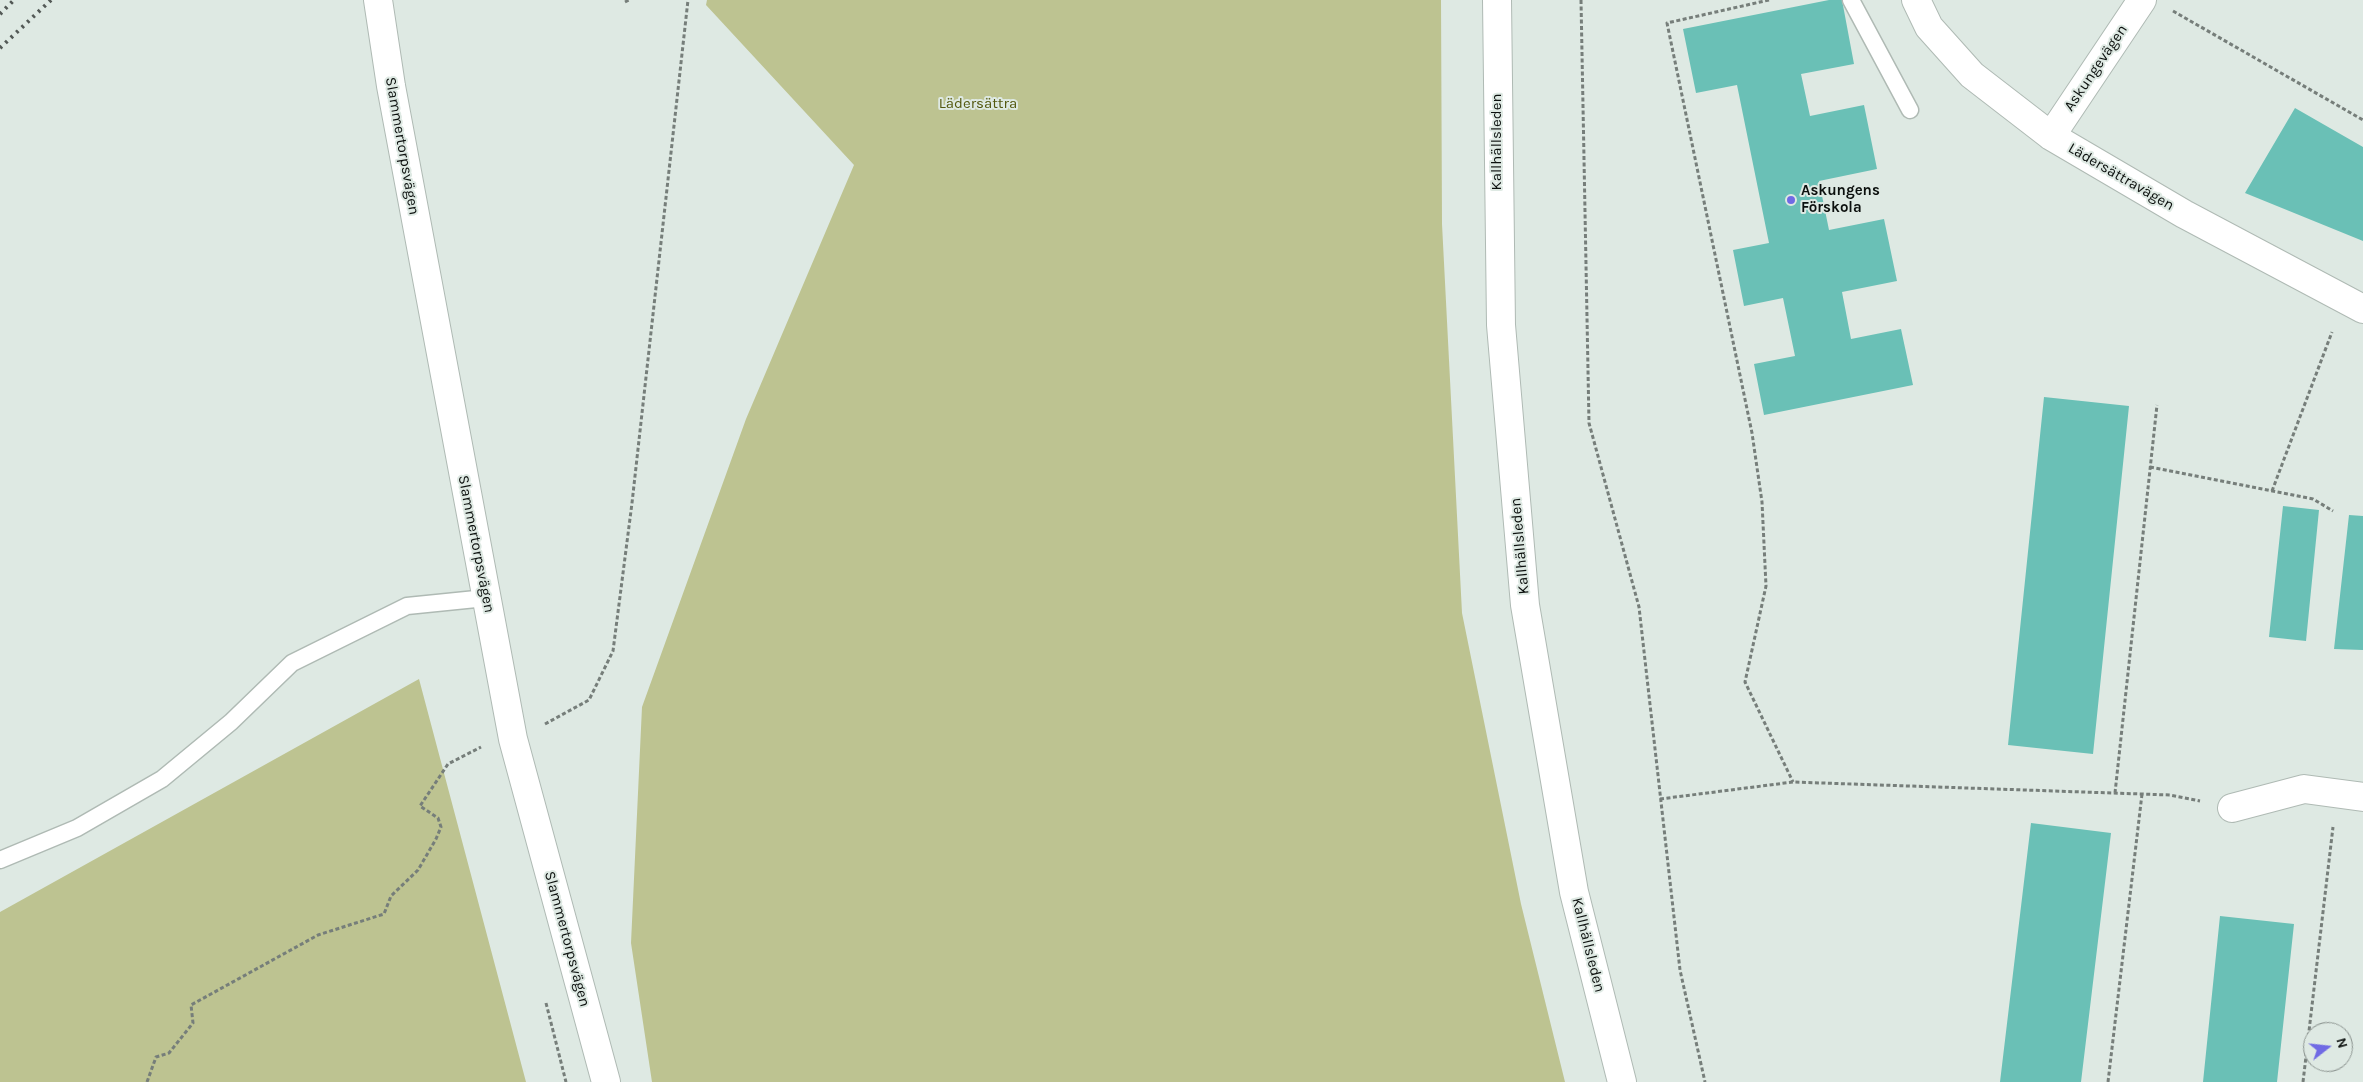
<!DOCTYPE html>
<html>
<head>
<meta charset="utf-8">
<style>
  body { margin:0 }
  #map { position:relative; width:2363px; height:1082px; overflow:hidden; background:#dee9e3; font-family:Karla,sans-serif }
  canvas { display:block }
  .north { position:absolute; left:2303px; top:1022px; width:50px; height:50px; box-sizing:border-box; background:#dee9e3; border:1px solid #8a928e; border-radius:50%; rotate:74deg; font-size:14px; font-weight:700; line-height:20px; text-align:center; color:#0c100e }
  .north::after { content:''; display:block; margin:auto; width:18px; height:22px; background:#706ae4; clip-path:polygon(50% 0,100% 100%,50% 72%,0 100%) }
</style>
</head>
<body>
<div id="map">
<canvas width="2363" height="1082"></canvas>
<div class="north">N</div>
</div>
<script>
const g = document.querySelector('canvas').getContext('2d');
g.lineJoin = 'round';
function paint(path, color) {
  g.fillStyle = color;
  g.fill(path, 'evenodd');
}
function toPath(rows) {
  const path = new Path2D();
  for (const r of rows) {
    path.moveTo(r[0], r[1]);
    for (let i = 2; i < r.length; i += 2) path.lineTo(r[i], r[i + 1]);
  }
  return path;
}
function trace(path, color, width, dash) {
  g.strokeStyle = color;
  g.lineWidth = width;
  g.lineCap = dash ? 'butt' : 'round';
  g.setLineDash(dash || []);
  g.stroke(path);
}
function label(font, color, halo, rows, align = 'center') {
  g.font = font + ' Karla,sans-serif';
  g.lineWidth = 4;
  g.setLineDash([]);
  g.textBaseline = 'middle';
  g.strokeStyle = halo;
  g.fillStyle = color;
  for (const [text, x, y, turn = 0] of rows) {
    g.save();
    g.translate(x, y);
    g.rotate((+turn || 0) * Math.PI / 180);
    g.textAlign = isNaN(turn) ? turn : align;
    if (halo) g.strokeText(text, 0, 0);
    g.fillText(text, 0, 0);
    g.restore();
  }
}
const green = toPath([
  [707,0,1441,0,1442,224,1462,613,1521,904,1565,1082,652,1082,631,943,642,707,746,419,854,165,706,5],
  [419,679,526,1082,0,1082,0,912]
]);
const building = toPath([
  [1829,0,1842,0,1854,64,1801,74,1810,116,1864,105,1877,169,1819,181,1829,230,1884,219,1897,281,1842,292,1851,339,1901,329,1913,385,1764,415,1754,364,1795,356,1783,298,1744,306,1733,250,1769,243,1737,85,1696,93,1683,29],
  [2295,108,2363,147,2363,241,2245,193],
  [2044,397,2129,406,2093,754,2008,745],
  [2283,506,2319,510,2306,641,2269,637],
  [2349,515,2363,516,2363,650,2334,649],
  [2031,823,2111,833,2081,1082,2000,1082],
  [2220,916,2294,924,2277,1082,2203,1082]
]);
const path = toPath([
  [1581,0,1589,423,1639,607,1680,970,1705,1082],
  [1769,0,1667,23,1752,433,1762,502,1766,586,1745,682,1793,782],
  [625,2,629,0],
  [2173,11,2363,120],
  [2150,467,2313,499,2333,511],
  [2272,491,2332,332],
  [545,724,589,700,613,651,632,503,688,0],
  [2115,793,2157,405],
  [1660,799,1793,782,2170,795,2200,801],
  [546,1003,566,1082],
  [147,1082,156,1057,169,1053,193,1023,191,1005,318,935,384,914,391,896,418,870,436,839,441,827,438,818,420,806,448,764,481,747],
  [2108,1082,2142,794],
  [2303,1082,2333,827]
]);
const service = toPath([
  [1851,0,1910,110],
  [0,860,77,828,162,779,231,722,292,663,407,606,486,598]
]);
const minor = toPath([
  [1916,0,1929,27,1972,75,2051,136,2184,214,2363,309],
  [2051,136,2142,0],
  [2232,808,2304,789,2363,797]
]);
const tertiary = toPath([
  [378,0,391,86,513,739,606,1082],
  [1497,0,1501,325,1525,605,1574,892,1622,1082]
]);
const rail = toPath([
  [0,14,14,0],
  [0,48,51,0]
]);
const markers = [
  [1791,200,5,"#706ae4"]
];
const streetNames = [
  ["Askungevägen",2096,68,-56],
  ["Kallhällsleden",1497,142,-90],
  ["Slammertorpsvägen",402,146,80],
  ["Lädersättravägen",2121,177,30],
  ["Slammertorpsvägen",476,544,79],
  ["Kallhällsleden",1520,546,-95],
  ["Slammertorpsvägen",567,939,75],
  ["Kallhällsleden",1588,945,76]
];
const parkNames = [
  ["Lädersättra",978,104]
];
const poiNames = [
  ["Askungens",1801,191],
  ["Förskola",1801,208]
];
paint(green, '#bdc391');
paint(building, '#6ac0b6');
trace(service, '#afbab4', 19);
trace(minor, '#afbab4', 30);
trace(tertiary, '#afbab4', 30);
trace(path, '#767e7a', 3, [4, 2.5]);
trace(service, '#fff', 16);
trace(minor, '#fff', 28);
trace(tertiary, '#fff', 28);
trace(rail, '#535956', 4, [2.5, 5]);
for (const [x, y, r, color] of markers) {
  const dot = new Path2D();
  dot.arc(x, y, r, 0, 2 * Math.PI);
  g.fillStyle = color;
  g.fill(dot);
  trace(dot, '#dee9e3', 2);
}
label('15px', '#0c100e', '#dee9e3', streetNames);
label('15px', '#53580e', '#dee9e3', parkNames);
label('bold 15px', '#0c100e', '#dee9e3', poiNames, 'left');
</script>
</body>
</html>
